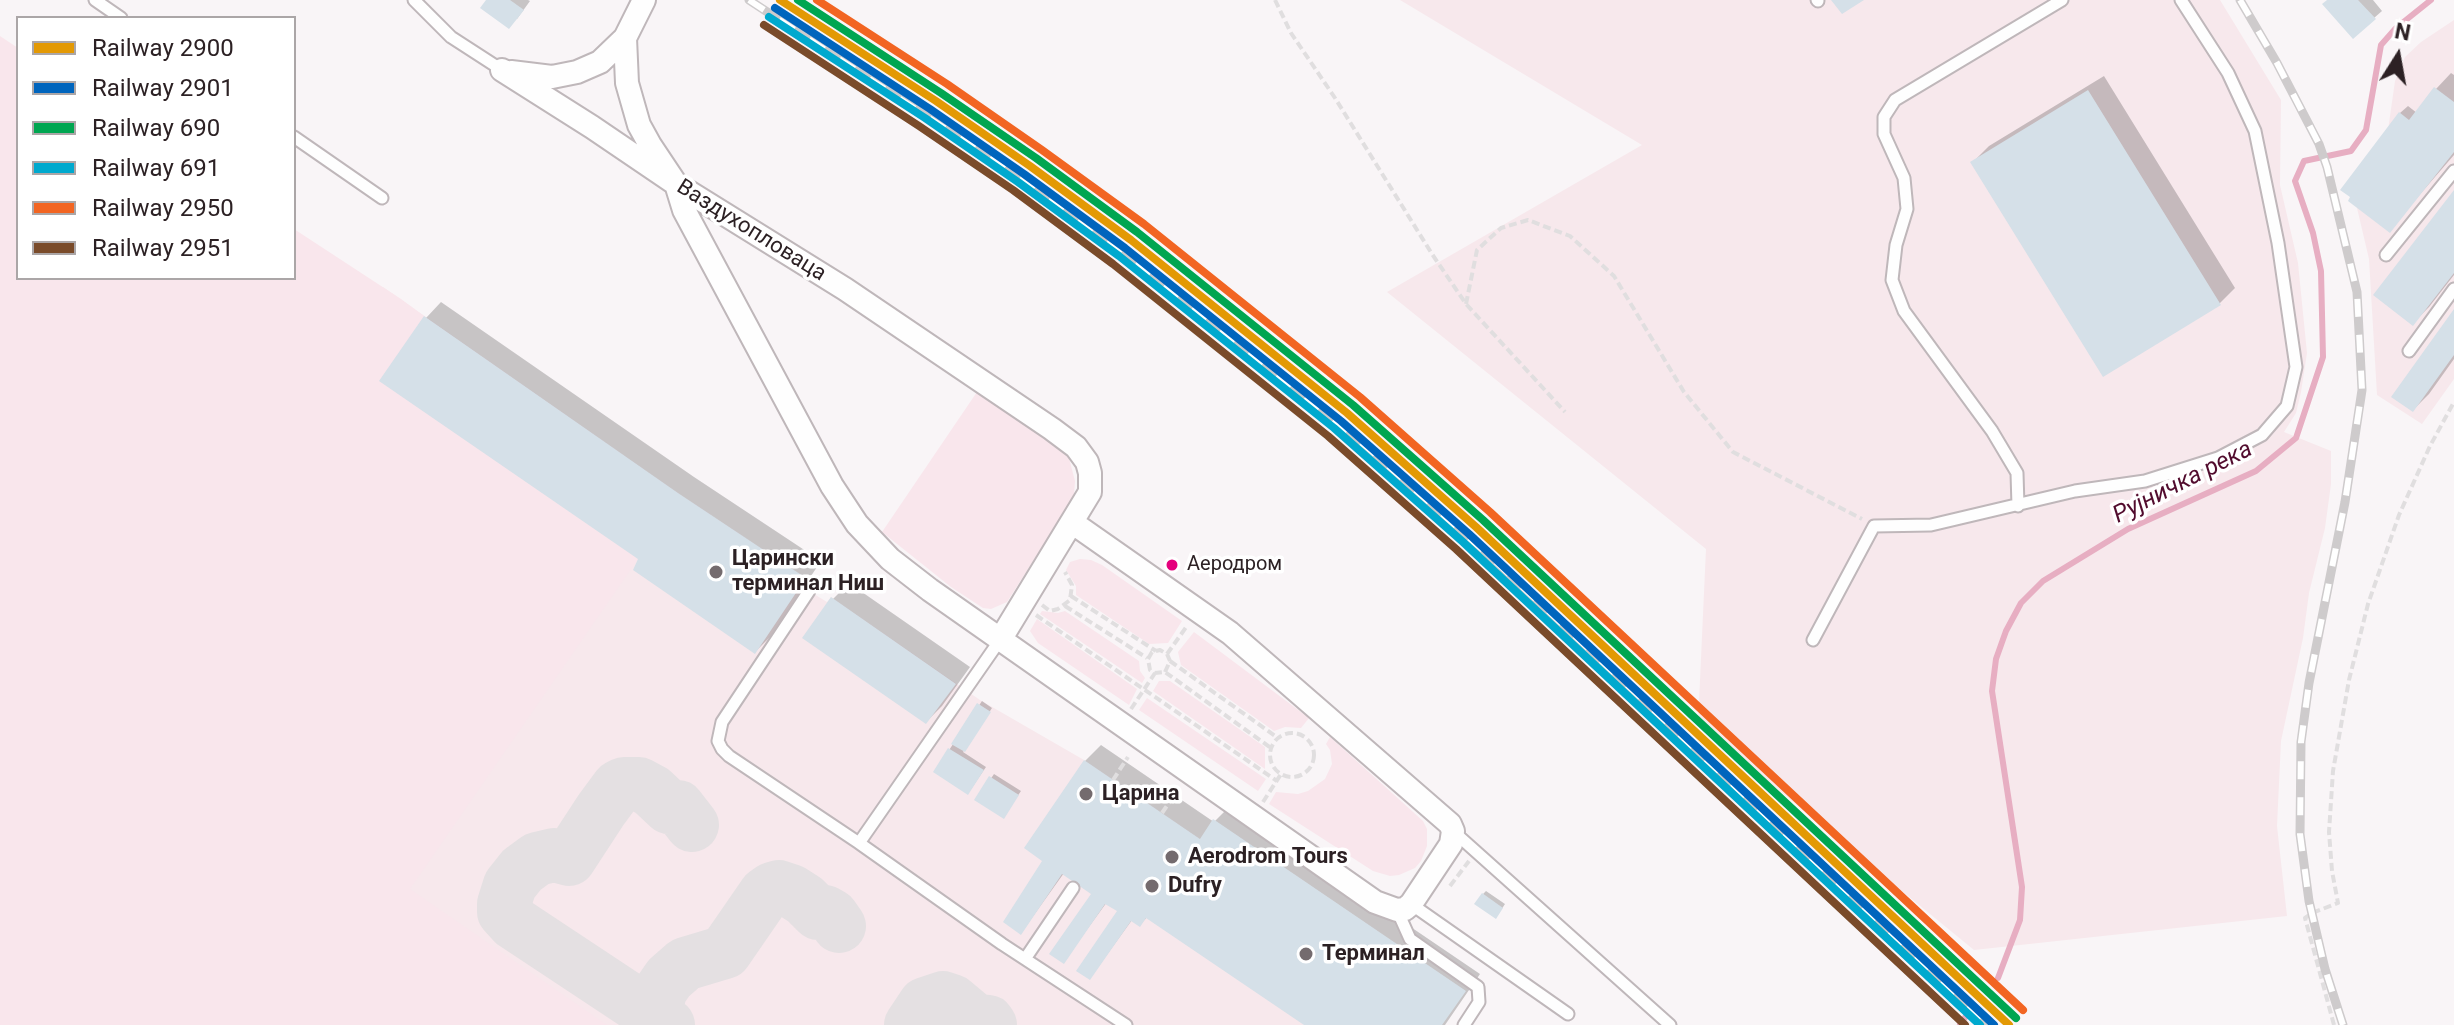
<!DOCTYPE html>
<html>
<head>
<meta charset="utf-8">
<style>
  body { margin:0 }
  #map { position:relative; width:2454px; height:1025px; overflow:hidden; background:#f9f5f7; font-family:Roboto,sans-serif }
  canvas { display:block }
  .legend { position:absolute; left:16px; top:16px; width:280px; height:264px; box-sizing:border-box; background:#fff; border:2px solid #aba6a7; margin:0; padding:10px 14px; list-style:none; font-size:24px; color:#2c2124 }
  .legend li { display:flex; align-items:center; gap:16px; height:40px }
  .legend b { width:40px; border:2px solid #aba6a7 }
  .north { position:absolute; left:2358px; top:16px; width:80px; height:80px; -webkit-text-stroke:6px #fff; paint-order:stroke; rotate:11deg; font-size:22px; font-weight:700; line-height:32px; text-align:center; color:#2c2124 }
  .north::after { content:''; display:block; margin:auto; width:28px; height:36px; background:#2c2124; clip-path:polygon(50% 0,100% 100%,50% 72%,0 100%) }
</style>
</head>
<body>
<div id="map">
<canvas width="2454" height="1025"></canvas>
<ul class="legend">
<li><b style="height:10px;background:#e39904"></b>Railway 2900</li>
<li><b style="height:10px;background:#0065bd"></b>Railway 2901</li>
<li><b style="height:10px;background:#00a651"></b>Railway 690</li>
<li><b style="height:10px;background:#00a9ce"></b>Railway 691</li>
<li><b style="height:10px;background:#f26522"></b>Railway 2950</li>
<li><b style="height:10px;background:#7a4b2a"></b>Railway 2951</li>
</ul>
<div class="north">N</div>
</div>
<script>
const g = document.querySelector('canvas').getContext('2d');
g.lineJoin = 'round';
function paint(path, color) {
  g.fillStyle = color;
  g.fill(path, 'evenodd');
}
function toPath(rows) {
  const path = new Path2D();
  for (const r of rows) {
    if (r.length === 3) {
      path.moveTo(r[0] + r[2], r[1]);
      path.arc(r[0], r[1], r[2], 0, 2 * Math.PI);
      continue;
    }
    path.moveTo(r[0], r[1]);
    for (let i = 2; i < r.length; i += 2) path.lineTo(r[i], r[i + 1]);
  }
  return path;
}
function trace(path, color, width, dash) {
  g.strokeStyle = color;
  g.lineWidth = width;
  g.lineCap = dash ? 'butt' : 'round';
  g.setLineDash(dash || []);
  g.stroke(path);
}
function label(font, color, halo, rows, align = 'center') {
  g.font = font + ' Roboto,sans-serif';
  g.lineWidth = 7;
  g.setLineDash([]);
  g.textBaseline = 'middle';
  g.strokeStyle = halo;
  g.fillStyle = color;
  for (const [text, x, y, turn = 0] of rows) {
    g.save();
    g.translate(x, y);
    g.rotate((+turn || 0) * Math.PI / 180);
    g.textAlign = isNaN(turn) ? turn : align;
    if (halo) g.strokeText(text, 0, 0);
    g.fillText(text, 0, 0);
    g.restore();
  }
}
const built = toPath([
  [1400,0,2220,0,2281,100,2280,185,2298,263,2307,353,2301,392,2296,413,2284,432,2331,451,2331,484,2325,528,2309,593,2303,638,2281,741,2277,826,2287,916,1974,950,1698,724,1706,549,1387,292,1642,145],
  [2454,20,2454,379,2422,424,2377,395,2369,259,2353,191,2387,137,2395,81,2405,57,2421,42],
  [0,131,18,278,334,359,383,287,678,493,806,578,802,585,809,591,827,602,831,597,980,700,1084,760,1200,839,1304,1025,0,1025]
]);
const green = toPath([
  [0,36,18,48,18,278,294,278,294,229,401,299,424,316,380,381,638,559,410,889,607,1025,0,1025],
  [979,389,1062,447,1069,458,1075,481,1074,494,1069,505,1007,602,991,609,983,608,951,587,882,532],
  [1080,559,1091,560,1102,565,1182,621,1168,643,1149,644,1076,595,1076,586,1066,570,1070,562],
  [1042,611,1058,613,1065,611,1139,661,1140,671,1145,678,1142,683,1040,614],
  [1037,619,1137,689,1129,705,1038,643,1030,631],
  [1194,632,1309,718,1301,728,1285,727,1274,731,1181,665,1178,652],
  [1159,681,1170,681,1265,747,1265,769,1153,691],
  [1147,698,1266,779,1258,791,1139,710],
  [1330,737,1423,821,1427,829,1427,846,1421,861,1415,868,1399,875,1390,876,1373,871,1269,804,1276,792,1298,794,1308,791,1325,779,1332,764,1330,750,1326,744]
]);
const shadow = toPath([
  [489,0,528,0,530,1,517,19],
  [2329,0,2373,0,2382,11,2374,18],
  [2451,73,2454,75,2454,155,2389,230,2400,113,2408,106,2417,113,2436,89],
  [2104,76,2235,288,2219,304,1973,162,1989,146],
  [2454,193,2454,275,2429,307,2413,323],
  [441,302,694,477,821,561,771,636,755,652,641,559,426,318],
  [2454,312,2454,359,2429,394,2413,410],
  [849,583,970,667,942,706,926,722,833,599],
  [982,701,992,708,963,752,986,767,971,789,935,771],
  [1101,745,1214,822,1231,805,1480,974,1445,1025,1308,1025,1148,916,1140,925,1132,920,1090,978,1119,911,1107,902,1064,961,1094,893,1064,873,1021,933,1044,862,1085,761],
  [994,774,1021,791,1006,813,977,799],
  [1486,891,1505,904,1499,913,1483,894]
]);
const stream = toPath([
  [1998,978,2020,920,2022,887,1992,691,1996,659,2006,631,2021,603,2043,581,2128,529,2256,471,2296,438,2323,357,2321,271,2313,233,2295,181,2304,161,2351,151,2366,130,2381,45,2396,28,2431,0],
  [1960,1025,1966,1016]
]);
const taxiway = toPath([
  [659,1019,657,1005,660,991,669,978,685,964,725,952,765,894,772,889,779,887,791,891,805,900,818,913,825,912,832,916,839,926],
  [668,1025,514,923,504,912,504,904,510,885,522,870,537,859,554,855,569,859,601,810,618,787,624,784,639,784,652,791,669,807,678,807,692,825],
  [911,1025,925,1004,943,998,952,1001,976,1021,988,1022,990,1025]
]);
const building = toPath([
  [486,0,510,0,524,10,509,29,480,8],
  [1831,0,1864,0,1842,14],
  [2327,0,2358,0,2376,19,2353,39,2322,4],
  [2434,87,2454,102,2454,152,2390,233,2348,201,2350,197,2340,190,2399,112,2409,120],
  [2088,90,2221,305,2103,377,1970,162],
  [2454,190,2454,273,2413,326,2373,295],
  [2454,309,2454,355,2413,412,2391,397],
  [424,316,678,493,806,578,755,654,633,570,638,559,379,381],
  [831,597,956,684,926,724,802,638],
  [977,703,991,712,965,752,951,744],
  [948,748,984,770,968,795,933,772],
  [1084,760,1200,839,1213,819,1466,991,1442,1025,1304,1025,1146,918,1140,927,1131,921,1090,980,1076,971,1117,911,1105,904,1064,964,1049,954,1091,894,1062,874,1021,935,1003,922,1042,861,1024,848],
  [989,776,1019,795,1004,819,974,800],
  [1482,893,1503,908,1496,919,1474,904]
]);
const path = toPath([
  [1275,0,1291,33,1335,98,1432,254,1466,304,1565,412],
  [1466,304,1477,250,1501,228,1528,220,1570,236,1614,276,1684,392,1733,452,1862,519],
  [1071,596,1156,651],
  [1042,605,1050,611,1058,609,1070,600,1072,585,1065,572],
  [1065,606,1147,658],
  [1036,615,1277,781],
  [1167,654,1187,626],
  [1170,661,1278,738],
  [1165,672,1170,661,1167,654,1160,650,1152,652,1148,659,1150,670,1155,673,1165,672,1271,748],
  [1131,709,1155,673],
  [1292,755,22],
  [1113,780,1128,757],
  [1263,802,1281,774],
  [1162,813,1178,790],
  [1450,886,1469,861],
  [2334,1025,2305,918,2312,913,2338,903,2332,871,2329,832,2333,771,2349,680,2368,604,2399,515,2430,446,2454,402]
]);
const lane = toPath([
  [95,0,121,18],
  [414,0,451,37,502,70],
  [1817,0,1818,1],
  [294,137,382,198],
  [2386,255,2454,171],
  [2409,351,2454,289],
  [2018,506,2017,473,1992,431,1904,311,1892,280,1896,245,1907,209,1904,178,1884,134,1884,117,1895,100,2062,0],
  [809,591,722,722,718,741,722,749,729,756,859,843,1002,944,1126,1025],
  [1813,640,1874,526,1931,525,2075,491,2145,481,2218,458,2262,435,2287,406,2296,367,2278,243,2255,131,2228,73,2181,0],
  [1454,832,1670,1025],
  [859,843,1000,640],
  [1411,904,1568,1014],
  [1397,910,1410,939,1478,987,1479,1002,1464,1025],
  [1025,959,1073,888]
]);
const street = toPath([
  [625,38,627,83,639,125,650,145,676,184,684,210,832,486,857,524,890,559,930,590,1375,902,1397,910,1405,909,1411,904,1451,844,1453,831,1450,824,1230,633,1073,523],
  [502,70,592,127,676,184,845,289,1052,429,1076,447,1087,462,1090,473,1090,492,1000,640],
  [511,72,552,77,577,72,600,62,625,38,644,0]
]);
const rail = toPath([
  [749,0,993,160,1162,284,1368,448,1494,560,1989,1025],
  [2240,0,2277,63,2319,144,2327,167,2357,292,2362,390,2345,502,2309,683,2301,742,2300,834,2309,901,2325,969,2343,1025]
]);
const rail1 = toPath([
  [780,0,936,101,1030,166,1131,240,1347,413,1476,527,2009,1025]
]);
const rail2 = toPath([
  [775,8,930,109,1024,174,1125,248,1341,421,1469,534,1994,1025]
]);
const rail3 = toPath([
  [798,0,941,93,1036,158,1137,232,1353,405,1483,520,2016,1018]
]);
const rail4 = toPath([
  [769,17,925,118,1018,182,1119,256,1334,428,1463,542,1980,1025]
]);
const rail5 = toPath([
  [817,0,947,84,1042,150,1144,224,1360,397,1490,512,2023,1010]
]);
const rail6 = toPath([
  [764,25,919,126,1013,190,1113,264,1328,436,1456,549,1965,1025]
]);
const markers = [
  [1172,565,7,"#e5007d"],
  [716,572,8,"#746b6e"],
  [1086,794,8,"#746b6e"],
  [1172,857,8,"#746b6e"],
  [1152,886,8,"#746b6e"],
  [1306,954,8,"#746b6e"]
];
const busNames = [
  ["Аеродром",1187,565]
];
const streetNames = [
  ["Ваздухопловаца",751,231,32]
];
const poiNames = [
  ["Царински",732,559],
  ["терминал Ниш",732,584],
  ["Царина",1102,794],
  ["Aerodrom Tours",1188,857],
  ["Dufry",1168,886],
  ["Терминал",1322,954]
];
const waterNames = [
  ["Рујничка река",2183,483,-27]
];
paint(built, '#f7e8ec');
paint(green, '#f9e6ec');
paint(shadow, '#0003');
trace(stream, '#e7aec2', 6);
trace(taxiway, '#e4e0e2', 54);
paint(building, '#d5e0e8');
trace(lane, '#bfb7ba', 15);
trace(street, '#bfb7ba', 26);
trace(path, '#e0dedf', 4, [8, 4]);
trace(lane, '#fefefe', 11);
trace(street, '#fefefe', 22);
trace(rail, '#cecbcc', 9);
trace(rail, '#fff', 6, [18]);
trace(rail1, '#e39904', 8);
trace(rail2, '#0065bd', 8);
trace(rail3, '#00a651', 8);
trace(rail4, '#00a9ce', 8);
trace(rail5, '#f26522', 8);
trace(rail6, '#7a4b2a', 8);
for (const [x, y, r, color] of markers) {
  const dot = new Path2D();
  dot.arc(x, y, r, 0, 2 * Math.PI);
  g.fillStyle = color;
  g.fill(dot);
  trace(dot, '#fff', 3);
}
label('20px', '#2c2124', '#fff', busNames, 'left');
label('22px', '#2c2124', '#fff', streetNames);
label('bold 22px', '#2c2124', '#fff', poiNames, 'left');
label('italic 24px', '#520c2e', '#fff', waterNames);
</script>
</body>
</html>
